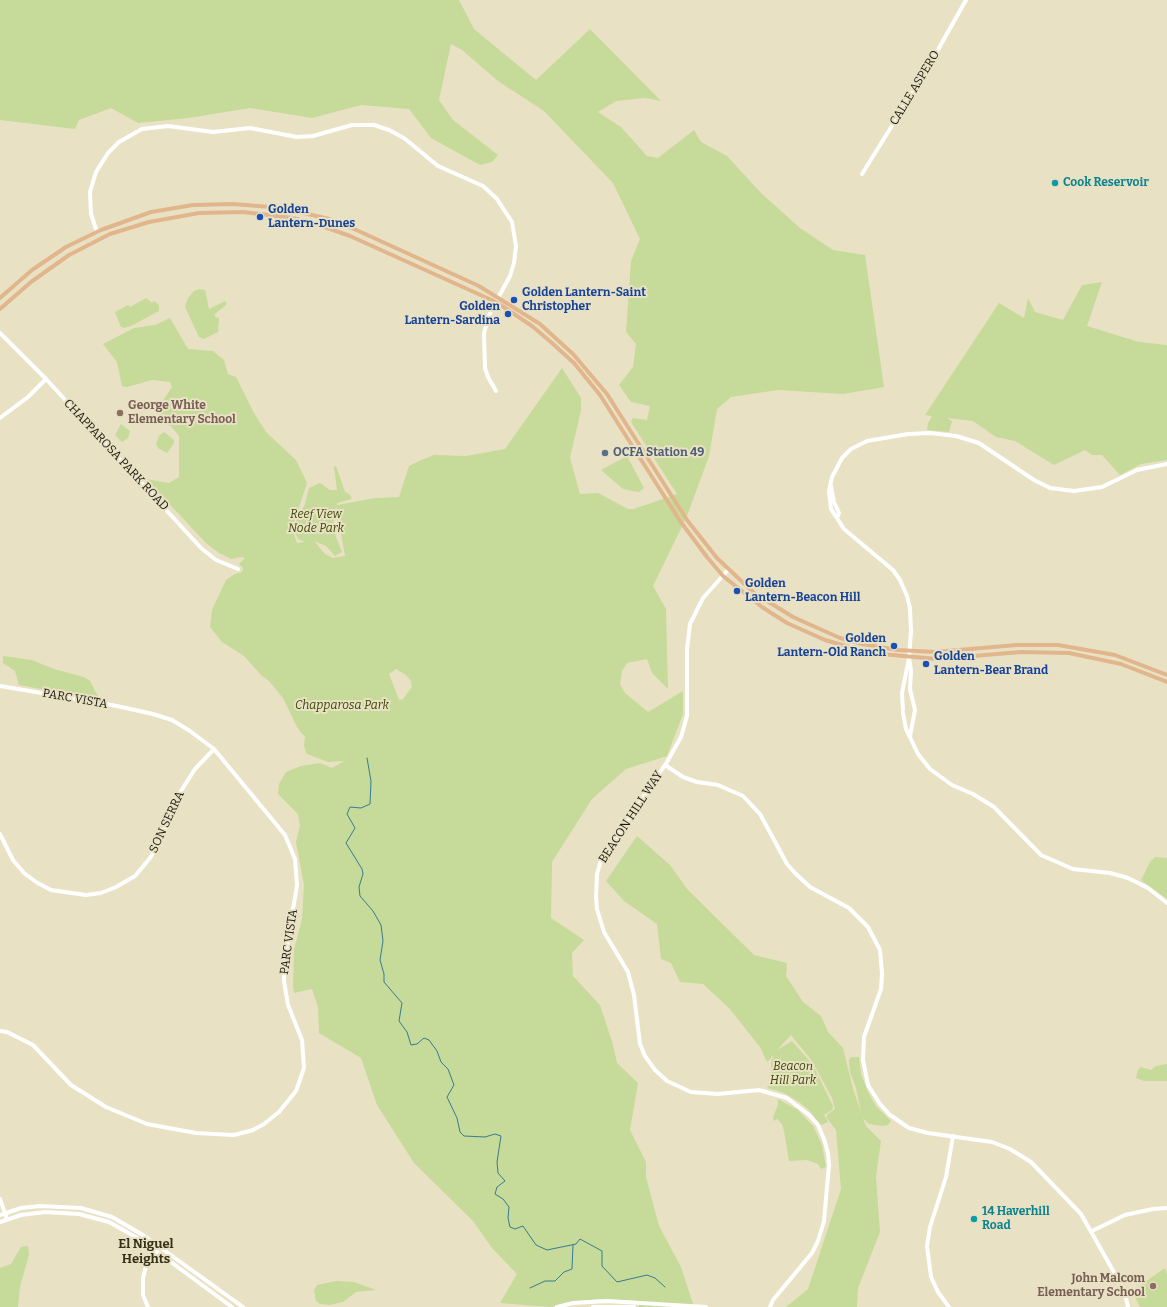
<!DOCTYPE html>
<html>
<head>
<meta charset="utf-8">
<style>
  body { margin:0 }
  canvas { display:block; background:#e9e1c4 }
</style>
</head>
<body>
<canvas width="1167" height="1307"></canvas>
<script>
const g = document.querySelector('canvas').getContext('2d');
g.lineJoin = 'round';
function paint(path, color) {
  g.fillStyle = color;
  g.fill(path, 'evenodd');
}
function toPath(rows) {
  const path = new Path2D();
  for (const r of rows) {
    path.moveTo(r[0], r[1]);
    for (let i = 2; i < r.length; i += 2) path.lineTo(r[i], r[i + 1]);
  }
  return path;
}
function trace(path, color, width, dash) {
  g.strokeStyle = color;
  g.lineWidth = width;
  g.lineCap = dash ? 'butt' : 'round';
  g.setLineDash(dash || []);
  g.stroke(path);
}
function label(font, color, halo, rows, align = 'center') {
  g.font = font + ' Bitter,serif';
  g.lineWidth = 4;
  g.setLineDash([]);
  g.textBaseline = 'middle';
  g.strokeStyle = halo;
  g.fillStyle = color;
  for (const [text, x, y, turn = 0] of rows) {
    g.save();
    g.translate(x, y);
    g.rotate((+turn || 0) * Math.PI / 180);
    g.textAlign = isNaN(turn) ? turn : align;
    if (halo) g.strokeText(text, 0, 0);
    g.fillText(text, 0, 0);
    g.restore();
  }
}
const green = toPath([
  [0,0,459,0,474,29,536,80,590,29,661,101,645,98,616,101,598,112,621,127,647,156,658,158,694,130,701,142,727,156,761,193,800,228,833,250,865,255,884,387,843,394,778,390,731,397,717,409,709,456,687,516,653,586,666,609,668,689,652,673,647,659,627,663,622,671,620,684,625,693,648,712,683,691,683,714,667,756,626,769,592,799,552,862,551,918,584,940,572,953,573,976,600,1005,613,1045,617,1063,638,1083,630,1130,646,1162,646,1177,659,1226,681,1267,694,1307,639,1307,639,1301,600,1299,578,1301,550,1307,500,1303,517,1274,492,1248,473,1221,414,1163,377,1105,361,1058,319,1033,318,1007,312,989,294,993,293,986,294,950,302,919,304,885,296,842,300,826,298,814,278,794,279,784,286,772,301,766,320,763,332,768,344,761,328,762,307,754,304,746,305,736,302,734,297,727,283,698,269,681,262,676,244,656,222,642,210,627,212,610,226,580,235,574,242,572,243,568,239,564,245,558,241,557,231,559,219,553,206,543,146,479,169,483,179,477,179,436,171,426,163,424,159,414,160,405,172,387,170,382,152,380,127,387,122,386,117,362,103,344,134,328,155,325,170,318,188,349,213,351,224,360,228,374,236,377,254,413,266,432,296,460,307,483,292,528,297,543,305,542,298,539,295,533,294,525,305,504,309,488,320,483,330,490,337,490,334,467,336,466,345,492,350,495,352,499,337,503,337,505,375,498,399,497,409,466,419,461,434,455,466,456,505,449,562,368,581,398,581,410,570,458,580,494,598,493,628,509,634,509,677,494,631,422,633,418,647,420,650,406,631,402,619,385,633,367,636,344,626,332,631,261,640,239,613,183,544,111,498,81,462,50,451,44,439,100,453,120,498,155,492,162,480,165,431,138,409,109,361,105,312,118,250,108,188,118,138,123,111,108,79,120,75,129,0,120],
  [336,506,345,556,333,558,325,554,314,541,326,546,335,556,342,552,333,529],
  [396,669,406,675,411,681,412,687,403,699,399,700,389,674],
  [1102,282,1087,326,1139,342,1167,345,1167,460,1141,464,1120,475,1102,455,1092,455,1085,450,1054,465,1015,441,996,437,973,421,947,418,952,421,949,432,927,430,928,423,932,416,925,415,999,303,1024,318,1028,298,1035,312,1063,320,1082,285],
  [199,289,205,290,209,309,225,301,227,304,215,314,215,317,219,318,218,332,204,339,199,337,185,307,188,298,194,291],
  [146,298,152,303,154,301,159,305,159,311,131,326,124,328,121,327,115,312,128,305,130,307],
  [121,424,130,431,128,438,122,442,115,435],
  [164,432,174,440,174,443,167,453,158,448,156,444,159,436],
  [627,456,644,488,639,492,623,489,601,470],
  [3,656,32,660,54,669,84,677,90,681,100,700,19,685,15,671,3,663],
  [637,836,670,865,688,890,754,955,787,963,786,976,803,1002,821,1016,828,1032,843,1048,853,1089,861,1112,856,1088,850,1072,849,1060,851,1057,859,1057,861,1074,868,1092,876,1106,891,1121,888,1125,883,1126,869,1124,863,1118,866,1126,881,1141,876,1176,880,1232,858,1288,857,1307,786,1307,808,1289,841,1189,836,1130,826,1117,829,1113,835,1109,832,1098,812,1061,791,1035,777,1050,792,1041,813,1065,833,1106,832,1110,824,1115,828,1122,821,1125,809,1110,799,1102,784,1093,767,1088,772,1081,771,1061,775,1054,767,1062,760,1047,729,1008,703,984,680,982,671,963,661,959,657,924,624,901,606,881],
  [1155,857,1167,858,1167,899,1141,880,1150,862],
  [1167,1064,1167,1081,1144,1081,1136,1078,1138,1070,1141,1067,1151,1070,1156,1066],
  [778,1099,798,1110,813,1126,822,1145,826,1167,821,1169,818,1164,807,1160,789,1161,784,1131,782,1124,777,1119,774,1121,773,1117,778,1105],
  [28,1246,29,1255,20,1286,18,1307,0,1307,0,1268,11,1264,21,1247],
  [1165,1268,1167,1274,1167,1307,1140,1307,1132,1291],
  [336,1281,354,1282,376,1290,356,1292,343,1302,330,1305,320,1304,316,1301,314,1290,317,1285]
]);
const stream = toPath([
  [367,758,371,781,370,804,361,808,350,807,347,814,355,828,346,843,362,869,363,874,359,887,360,896,373,911,381,925,383,941,380,960,384,974,384,982,402,1003,399,1021,407,1032,411,1045,417,1044,424,1038,429,1040,437,1051,441,1062,448,1069,454,1085,447,1097,457,1118,460,1132,464,1136,485,1137,495,1134,501,1136,497,1162,498,1173,505,1181,497,1187,495,1194,503,1199,509,1207,508,1218,510,1227,515,1229,523,1226,536,1245,547,1250,576,1244,580,1239,602,1251,602,1266,617,1282,647,1275,655,1278,665,1287],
  [530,1288,545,1281,555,1281,564,1272,572,1269,573,1245]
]);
const secondary = toPath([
  [862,174,926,71,966,0],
  [97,232,91,214,90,192,96,172,108,153,119,142,142,129,168,126,213,132,250,128,297,137,313,136,352,125,374,125,389,130,404,138,438,166,483,186,497,199,512,222,516,246,514,263,510,276,489,315,484,333,485,368,488,377,496,391],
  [0,333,46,379,201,548,216,560,238,569],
  [0,418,28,397,46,379],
  [831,486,834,502,839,513,837,518],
  [728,570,703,598,690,624,687,649,687,716,681,737,667,762,601,860,597,874,596,897,597,909,604,932,628,972,634,995,640,1044,645,1056,655,1070,667,1081,691,1092,718,1094,759,1090,787,1098,809,1115,818,1125,824,1139,828,1153,829,1165,824,1221,818,1241,812,1253,773,1300,770,1307],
  [909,658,911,670,910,689,915,710,910,736],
  [0,686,112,705,153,714,172,720,190,731,214,749,285,835,295,859,297,885,284,965,284,981,288,1005,302,1040,304,1068,296,1091,279,1112,264,1124,253,1130,234,1135,196,1133,147,1124,106,1107,71,1085,33,1045,7,1032,0,1031],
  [903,710,902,693,909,658,911,631,910,608,907,596,900,580,893,570,844,529,831,509,829,491,832,477,842,458,851,449,867,441,908,434,930,433,956,436,979,443,1034,480,1050,488,1074,491,1102,487,1137,470,1167,464],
  [903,713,906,729,918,754,930,769,952,785,973,794,994,807,1041,855,1073,869,1110,873,1128,878,1148,888,1167,903],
  [665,765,683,777,697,782,718,785,743,796,760,814,787,864,795,873,810,887,849,908,868,927,880,950,882,973,881,989,864,1037,863,1060,868,1085,880,1104,890,1115,909,1128,928,1133,992,1142,1010,1149,1031,1162,1081,1214,1124,1290,1128,1307],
  [0,834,13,860,24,873,36,882,51,890,86,895,101,893,116,887,135,876,150,858,160,841,179,794,195,769,214,749],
  [0,1199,7,1219],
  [0,1215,21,1208,40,1206,81,1208,112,1217,143,1235,243,1307],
  [0,1222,21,1215,45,1212,79,1214,109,1222,141,1240,232,1307],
  [1092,1231,1125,1215,1153,1209,1167,1208],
  [148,1307,143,1295,143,1278,147,1263,156,1250],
  [557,1307,573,1303,607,1301,706,1307],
  [593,1307,634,1307],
  [949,1307,938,1292,931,1277,927,1246,930,1227,946,1177,953,1136]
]);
const primary = toPath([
  [0,298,32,270,66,247,101,230,151,212,193,205,233,204,283,208,329,219,352,228,479,286,540,324,573,354,607,394,687,520,717,558,754,593,793,617,840,638,862,644,898,650,935,652,1017,645,1058,645,1115,655,1167,675],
  [0,309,31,282,69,255,110,234,149,222,199,213,243,212,293,218,319,225,350,236,496,302,532,326,552,343,574,363,600,395,680,521,707,557,723,576,738,588,762,607,787,623,825,640,870,653,937,659,1021,652,1069,653,1121,664,1167,682]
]);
const markers = [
  [1055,183,4,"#0f9aa8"],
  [260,217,4,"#1a4fb4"],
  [514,300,4,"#1a4fb4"],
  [508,314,4,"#1a4fb4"],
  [120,413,4,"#8d6e63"],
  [605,453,4,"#5c6f8a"],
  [737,591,4,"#1a4fb4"],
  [894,646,4,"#1a4fb4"],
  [926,664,4,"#1a4fb4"],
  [974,1219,4,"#0f9aa8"],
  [1153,1286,4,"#8d6e63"]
];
const streetNames = [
  ["CALLE ASPERO",915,88,-59],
  ["CHAPPAROSA PARK ROAD",116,455,47],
  ["PARC VISTA",75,699,10],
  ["BEACON HILL WAY",631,817,-57],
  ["SON SERRA",167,822,-65],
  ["PARC VISTA",289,942,-82]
];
const cultureNames = [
  ["Cook Reservoir",1063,183],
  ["14 Haverhill",982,1212],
  ["Road",982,1226]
];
const transitNames = [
  ["Golden",268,210],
  ["Lantern-Dunes",268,224],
  ["Golden Lantern-Saint",522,293],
  ["Christopher",522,307],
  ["Golden",500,307,"right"],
  ["Lantern-Sardina",500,321,"right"],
  ["Golden",745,584],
  ["Lantern-Beacon Hill",745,598],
  ["Golden",886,639,"right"],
  ["Lantern-Old Ranch",886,653,"right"],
  ["Golden",934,657],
  ["Lantern-Bear Brand",934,671]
];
const educationNames = [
  ["George White",128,406],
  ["Elementary School",128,420],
  ["John Malcom",1145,1279,"right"],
  ["Elementary School",1145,1293,"right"]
];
const serviceNames = [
  ["OCFA Station 49",613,453]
];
const parkNames = [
  ["Reef View",316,515],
  ["Node Park",316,529],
  ["Chapparosa Park",342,706],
  ["Beacon",793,1067],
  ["Hill Park",793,1081]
];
const neighbourhoodNames = [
  ["El Niguel",146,1244],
  ["Heights",146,1259]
];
paint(green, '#c6da99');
trace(stream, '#377c90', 1);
trace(secondary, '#fff', 4);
trace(primary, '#e2b68c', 4);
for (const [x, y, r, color] of markers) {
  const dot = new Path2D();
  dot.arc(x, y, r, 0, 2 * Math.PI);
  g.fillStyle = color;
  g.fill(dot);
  trace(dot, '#e9e1c4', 1.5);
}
label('12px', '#1c190f', '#e9e1c4', streetNames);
label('bold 12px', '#0d838f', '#e9e1c4', cultureNames, 'left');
label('bold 12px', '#164399', '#e9e1c4', transitNames, 'left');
label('bold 12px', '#785e54', '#e9e1c4', educationNames, 'left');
label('bold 12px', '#4e5e75', '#e9e1c4', serviceNames, 'left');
label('italic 12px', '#394900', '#e9e1c4', parkNames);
label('bold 13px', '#373119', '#e9e1c4', neighbourhoodNames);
</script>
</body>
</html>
